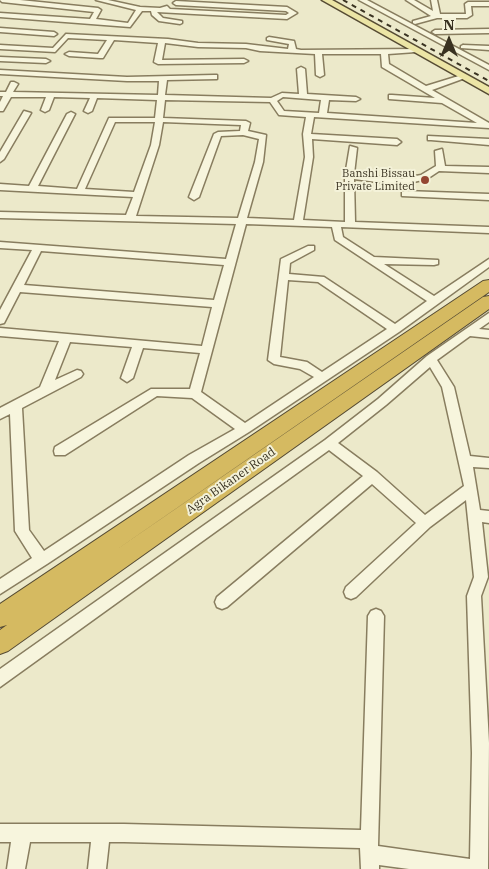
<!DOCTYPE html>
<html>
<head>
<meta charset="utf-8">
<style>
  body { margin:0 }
  #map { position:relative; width:489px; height:869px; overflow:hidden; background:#ece9ca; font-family:"IBM Plex Serif",serif }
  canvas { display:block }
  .north { position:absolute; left:424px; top:15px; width:50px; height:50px; -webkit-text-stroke:4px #f4f2d9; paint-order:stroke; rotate:0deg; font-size:14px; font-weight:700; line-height:20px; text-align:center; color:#393221 }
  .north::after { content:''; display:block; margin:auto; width:18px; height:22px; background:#393221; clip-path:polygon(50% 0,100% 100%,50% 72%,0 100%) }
</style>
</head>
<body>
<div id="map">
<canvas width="489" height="869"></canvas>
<div class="north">N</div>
</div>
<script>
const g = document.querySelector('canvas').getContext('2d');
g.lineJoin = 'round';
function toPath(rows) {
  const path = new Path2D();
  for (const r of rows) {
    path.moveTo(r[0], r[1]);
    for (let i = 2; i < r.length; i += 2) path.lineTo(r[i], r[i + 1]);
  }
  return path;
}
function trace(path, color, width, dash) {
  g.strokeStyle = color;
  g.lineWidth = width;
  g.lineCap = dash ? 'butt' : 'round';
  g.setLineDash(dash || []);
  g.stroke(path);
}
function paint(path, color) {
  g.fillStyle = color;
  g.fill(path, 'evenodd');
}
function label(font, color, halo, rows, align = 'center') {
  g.font = font + ' "IBM Plex Serif",serif';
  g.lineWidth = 4;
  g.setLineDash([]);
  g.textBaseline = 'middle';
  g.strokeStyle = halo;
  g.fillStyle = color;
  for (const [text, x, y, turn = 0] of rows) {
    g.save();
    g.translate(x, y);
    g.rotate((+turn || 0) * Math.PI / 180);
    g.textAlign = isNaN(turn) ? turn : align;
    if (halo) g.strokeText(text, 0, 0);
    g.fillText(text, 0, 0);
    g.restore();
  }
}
const minor = toPath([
  [0,0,20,0,98,8,101,10,96,19,128,23,136,10,96,0,108,0,140,7,160,8,167,6,170,9,286,15,289,13,286,11,176,5,173,3,176,1,287,7,297,13,287,19,157,12,163,18,182,21,182,23,180,24,159,21,152,15,151,11,142,11,130,27,0,17,0,13,90,19,94,12,2,2,0,0],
  [359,0,367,0,489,65,489,70,359,0],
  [406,0,414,0,433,11,431,0,437,0,440,14,466,14,465,4,468,2,489,2,489,6,471,6,472,15,467,18,437,18,415,24,413,23,413,21,431,16,406,0],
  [0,28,54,32,57,34,54,36,0,32,0,28],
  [489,29,489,33,435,34,432,32,435,30,489,29],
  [66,34,168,39,198,43,246,44,288,49,289,44,267,40,267,38,269,37,294,41,296,49,301,50,418,49,418,51,416,52,388,54,389,64,426,86,465,74,465,78,432,90,489,123,489,128,314,117,311,134,397,139,401,142,397,145,312,139,313,157,303,220,345,222,345,176,350,146,357,148,354,174,400,179,421,175,436,166,435,151,442,149,445,166,489,167,489,173,439,171,427,179,400,185,354,179,355,222,489,227,489,233,341,227,343,237,374,257,438,260,438,264,434,265,384,264,434,296,489,259,489,267,399,332,249,432,199,463,47,564,0,594,0,579,32,558,15,531,10,414,0,419,0,408,40,387,59,341,0,336,0,328,202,346,212,307,20,292,4,323,0,324,0,310,32,250,0,248,0,242,226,259,236,224,0,218,0,212,126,215,133,197,0,190,0,184,29,186,67,114,71,112,75,114,38,186,77,189,109,118,155,118,157,100,97,98,92,111,88,113,84,111,90,98,54,97,49,110,45,112,41,110,46,97,11,97,3,111,0,111,0,102,3,96,0,96,0,92,6,92,11,82,14,82,18,84,13,92,158,95,159,81,127,81,0,74,0,70,127,77,214,75,217,75,217,79,167,80,165,95,271,98,282,93,299,94,297,69,301,67,305,69,307,94,356,97,360,99,356,101,329,100,327,113,477,123,442,103,389,99,389,95,392,95,435,98,382,67,381,54,322,54,324,75,320,77,316,75,315,54,260,51,246,48,198,47,165,43,162,60,244,59,248,61,244,63,158,64,154,62,158,43,114,40,103,58,100,58,69,56,65,54,69,52,98,54,107,40,68,38,55,52,0,49,0,45,53,48,66,34],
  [283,97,321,100,319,113,284,111,277,101,283,97],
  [165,100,270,102,279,115,306,117,303,134,305,157,294,220,247,218,263,162,266,135,248,131,250,123,246,121,163,118,165,100],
  [115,122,155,122,151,145,134,192,85,189,115,122],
  [163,122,241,125,240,131,218,132,214,134,189,197,194,200,199,197,221,136,243,135,259,139,255,162,238,218,136,216,159,145,163,122],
  [246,224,332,227,335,240,427,301,395,324,324,277,289,274,290,263,314,250,314,246,308,246,281,259,268,360,274,364,300,369,314,377,245,423,201,392,246,224],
  [41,251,224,265,214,300,24,285,41,251],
  [288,280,318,282,387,329,322,372,307,362,280,357,288,280],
  [70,342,132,347,121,378,127,382,133,378,143,348,200,353,190,389,151,389,55,447,54,451,55,455,65,455,157,396,192,398,235,429,189,455,44,551,29,530,22,408,81,377,83,374,81,371,77,370,55,380,70,342],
  [463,45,489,46,489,50,461,48,461,46,463,45],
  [0,57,46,59,50,61,46,63,0,61,0,57],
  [24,111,31,113,4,159,0,162,0,152,24,111],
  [428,136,489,139,489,145,431,140,428,140,428,136],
  [405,191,489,194,489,200,402,196,402,192,405,191],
  [489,313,489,322,479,329,489,330,489,338,470,336,437,360,454,387,470,456,489,458,489,468,473,467,480,510,489,511,489,523,482,522,488,577,481,596,489,743,488,869,409,869,379,865,379,869,361,869,360,848,124,842,109,842,106,869,88,869,91,842,30,842,25,869,7,869,11,842,0,842,0,824,124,824,361,830,368,616,371,611,376,609,381,611,384,616,378,846,470,859,472,753,467,596,474,577,466,500,430,527,356,597,351,599,346,597,344,592,346,587,416,523,372,484,227,607,222,609,217,607,215,602,217,597,363,476,329,450,0,687,0,669,325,440,378,399,427,356,489,313],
  [430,367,442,387,464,486,425,515,377,472,338,443,386,405,430,367]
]);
const major = toPath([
  [322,0,332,0,489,87,489,94,322,0]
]);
const highway = toPath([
  [489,280,489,292,103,559,483,297,489,296,489,309,8,651,0,654,0,630,7,625,0,627,0,604,483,281,489,280]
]);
const rail = toPath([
  [343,0,489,81]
]);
const markers = [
  [425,180,5,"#944632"]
];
const farPoinames = [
  ["Banshi Bissau",415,174],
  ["Private Limited",415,187]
];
const streetNames = [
  ["Agra Bikaner Road",231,481,-35]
];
trace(minor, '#887d5f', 3);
trace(major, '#564b33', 3);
trace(highway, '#564b33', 2);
paint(minor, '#f7f5dd');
paint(major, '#ece5a5');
paint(highway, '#d5ba61');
trace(rail, '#393221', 2, [5, 5]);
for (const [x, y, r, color] of markers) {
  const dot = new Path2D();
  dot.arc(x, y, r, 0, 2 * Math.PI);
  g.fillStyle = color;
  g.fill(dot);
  trace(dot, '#f4f2d9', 2);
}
label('11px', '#393221', '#f4f2d9', farPoinames, 'right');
label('12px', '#393221', '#f4f2d9', streetNames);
</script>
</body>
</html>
